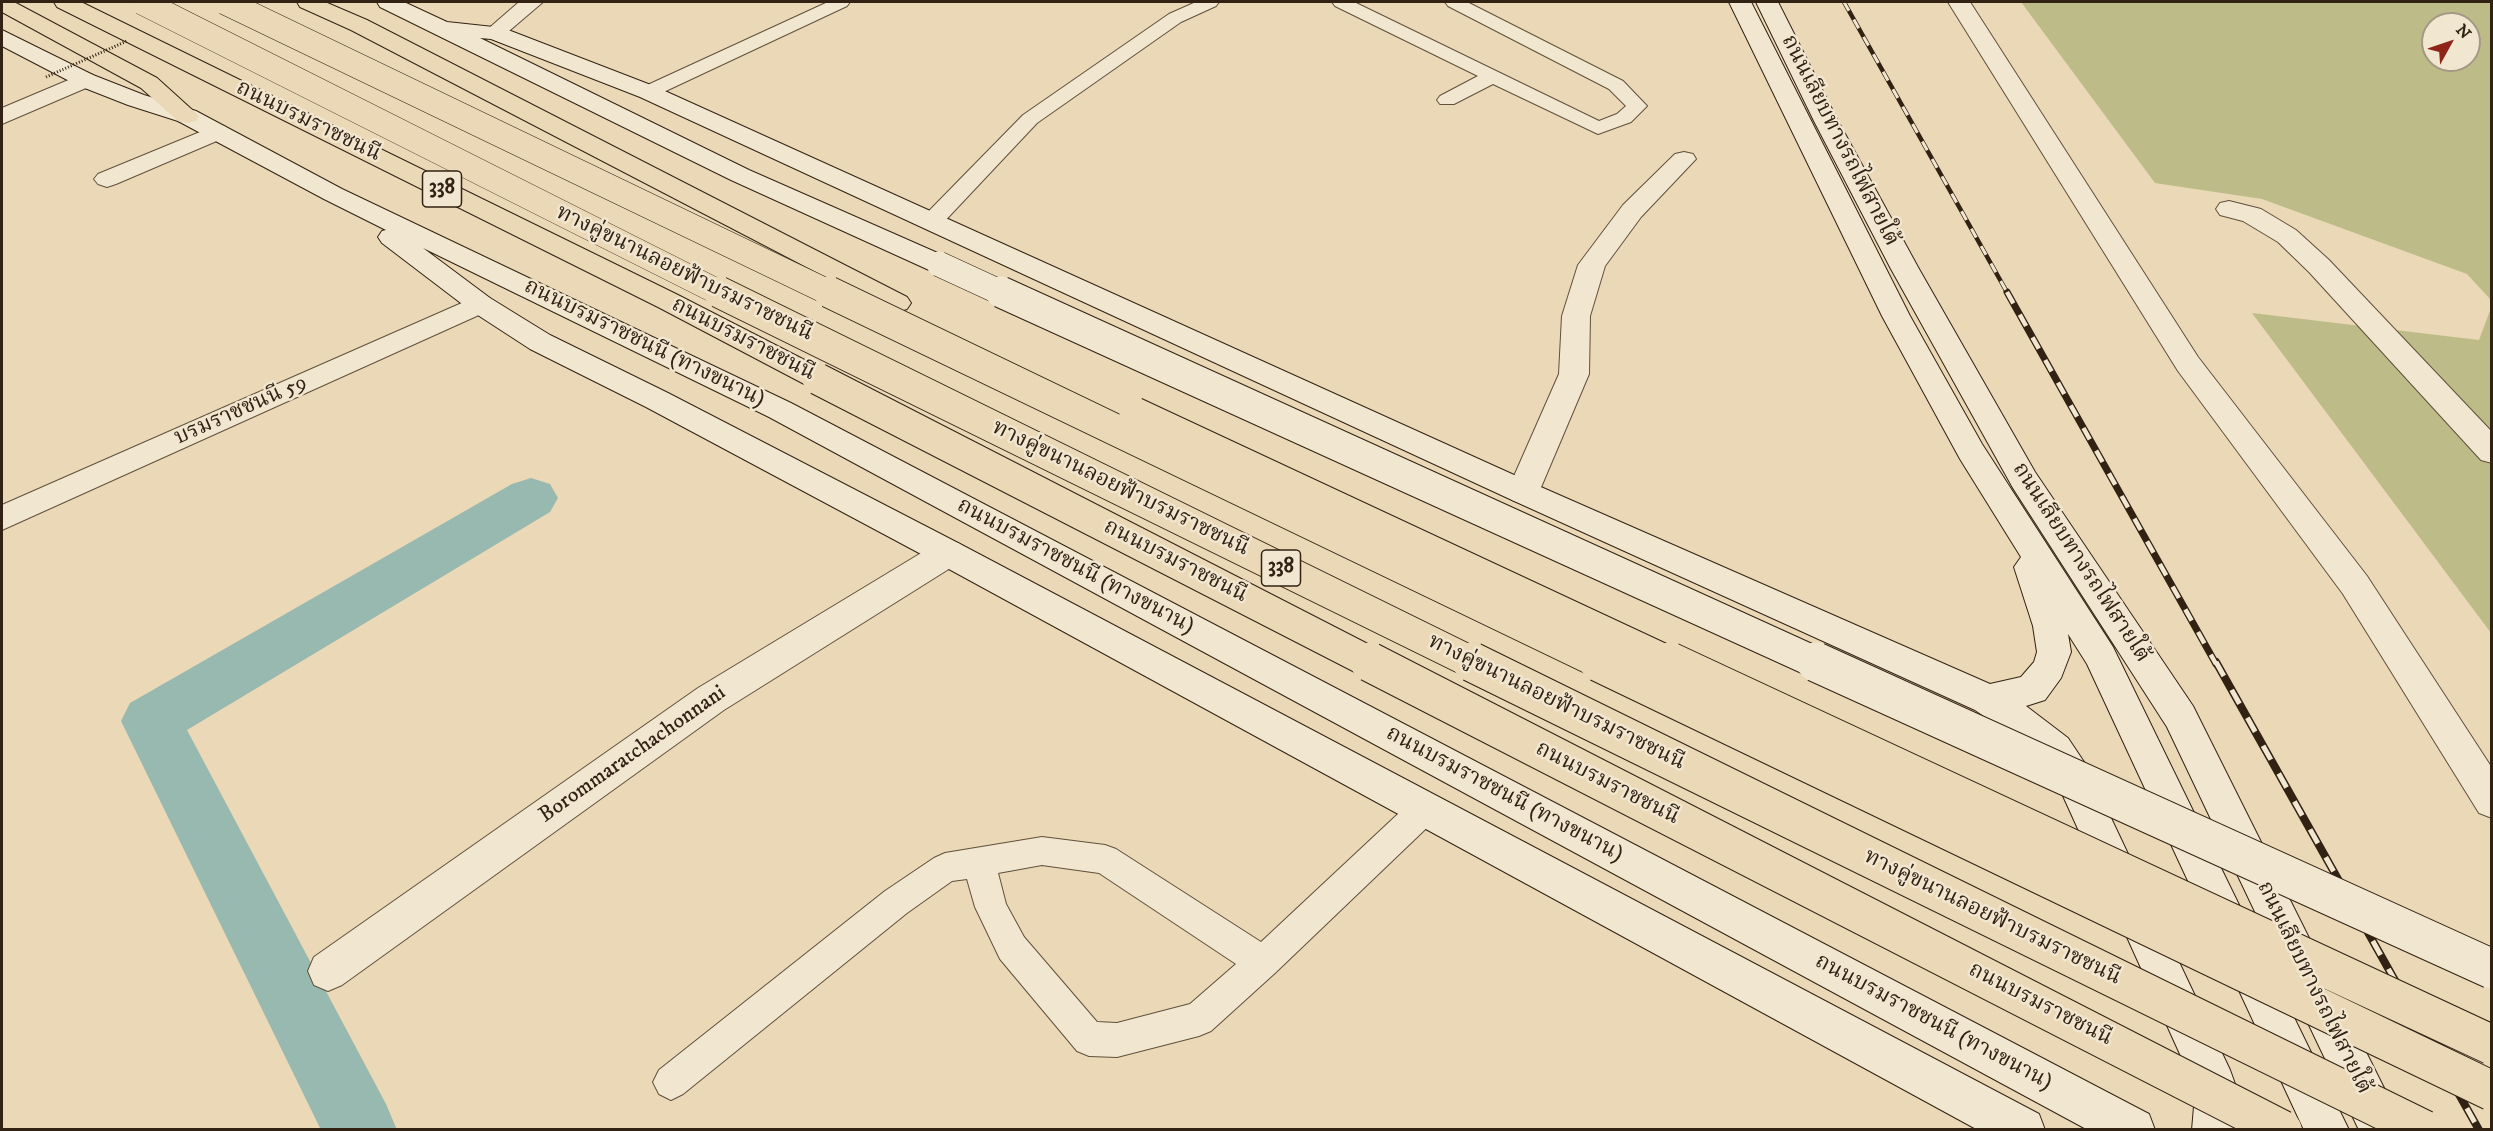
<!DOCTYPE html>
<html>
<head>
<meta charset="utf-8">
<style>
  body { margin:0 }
  #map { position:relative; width:2493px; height:1131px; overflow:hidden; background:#ead8b6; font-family:"IM FELL DW Pica",serif }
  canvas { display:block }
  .frame { position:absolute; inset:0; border:3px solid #322213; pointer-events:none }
  .north { position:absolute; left:2421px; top:12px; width:60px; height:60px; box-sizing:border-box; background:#f1e6d0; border:2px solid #a59884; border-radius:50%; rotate:50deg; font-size:16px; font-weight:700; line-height:24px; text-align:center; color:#322213 }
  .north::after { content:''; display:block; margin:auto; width:21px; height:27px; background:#8f2418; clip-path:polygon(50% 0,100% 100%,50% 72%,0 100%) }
</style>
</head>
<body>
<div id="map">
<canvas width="2493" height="1131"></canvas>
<div class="frame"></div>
<div class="north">N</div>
</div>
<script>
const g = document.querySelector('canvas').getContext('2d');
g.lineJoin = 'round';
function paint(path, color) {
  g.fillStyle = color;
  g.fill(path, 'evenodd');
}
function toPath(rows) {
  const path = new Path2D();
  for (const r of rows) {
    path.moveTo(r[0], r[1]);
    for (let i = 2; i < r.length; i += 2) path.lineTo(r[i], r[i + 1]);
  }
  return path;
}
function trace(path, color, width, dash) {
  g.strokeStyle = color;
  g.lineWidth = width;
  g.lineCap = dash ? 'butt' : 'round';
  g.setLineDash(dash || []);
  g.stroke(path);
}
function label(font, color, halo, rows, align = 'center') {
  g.font = font + ' "IM FELL DW Pica","Noto Serif Thai",serif';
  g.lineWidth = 5;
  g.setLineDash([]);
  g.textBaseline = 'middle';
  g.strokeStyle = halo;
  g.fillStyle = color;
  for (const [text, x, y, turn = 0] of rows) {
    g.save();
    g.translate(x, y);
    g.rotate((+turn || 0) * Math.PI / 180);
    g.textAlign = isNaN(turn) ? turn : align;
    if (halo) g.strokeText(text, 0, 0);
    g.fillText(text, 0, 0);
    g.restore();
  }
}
const green = toPath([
  [2021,2,2491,2,2491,300,2467,274,2262,199,2155,183],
  [2433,24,2469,24,2469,60,2433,60],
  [2491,308,2491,633,2252,313,2479,340]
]);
const canal = toPath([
  [531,478,550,484,558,498,550,512,187,730,386,1104,397,1130,321,1130,121,721,130,703,512,484,531,478]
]);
const service = toPath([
  [519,2,543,2,502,37,488,37,486,33,488,29,519,2],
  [828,2,850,2,847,6,655,96,648,98,641,96,638,92,641,88,828,2],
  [1196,2,1219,2,1216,6,1181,22,1037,123,941,225,933,227,925,225,922,220,925,215,1023,115,1169,14,1196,2],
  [1332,2,1354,2,1599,121,1617,114,1626,106,1609,89,1448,6,1445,2,1467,2,1623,81,1647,106,1631,122,1598,134,1493,84,1454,104,1440,104,1437,100,1440,96,1478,76,1335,6,1332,2],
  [1425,795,1436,799,1440,809,1436,819,1275,973,1211,1031,1199,1036,1117,1057,1089,1056,1077,1051,1000,959,975,907,967,879,952,881,907,913,683,1094,671,1100,659,1094,653,1082,659,1070,885,891,934,858,945,853,1042,837,1105,845,1116,849,1261,942,1414,799,1425,795],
  [1042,865,1099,873,1236,964,1190,1004,1117,1023,1097,1022,1024,937,1006,904,998,873,1042,865]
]);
const minor = toPath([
  [1948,2,1970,2,2198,357,2367,576,2492,768,2492,818,2479,813,2343,594,2178,371,1948,2],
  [85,73,93,75,97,80,93,85,2,124,2,108,85,73],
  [217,125,226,127,229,132,226,137,116,184,107,187,98,184,94,179,98,174,217,125],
  [1684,152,1693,154,1696,159,1641,217,1605,266,1590,316,1589,374,1539,492,1534,500,1523,504,1512,500,1507,492,1559,374,1562,316,1578,265,1623,205,1675,154,1684,152],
  [2229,201,2261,209,2296,230,2329,260,2492,432,2492,463,2481,460,2309,272,2278,242,2243,221,2220,215,2216,209,2220,203,2229,201],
  [480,295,490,298,494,304,490,310,2,530,2,505,480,295],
  [948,540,960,544,964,553,960,562,724,710,342,985,328,991,314,985,308,971,314,957,698,688,936,544,948,540]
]);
const secondary = toPath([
  [377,2,404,2,447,22,503,28,656,87,1534,484,1990,684,2021,677,2034,662,2037,652,2033,626,2014,567,2021,557,1960,459,1882,316,1729,2,1751,2,1910,316,1982,444,2113,647,2349,1130,2304,1130,2087,664,2068,634,2071,652,2061,678,2045,700,2026,706,2068,738,2086,765,2230,1070,2239,1095,2236,1130,2192,1130,2195,1095,2189,1074,2059,787,2042,760,2017,739,1975,710,1512,500,640,97,491,39,480,38,749,170,949,258,953,264,949,270,939,273,929,270,731,180,380,7,377,2],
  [1756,2,1778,2,1838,121,1919,269,2035,472,2193,706,2390,1100,2397,1115,2391,1130,2359,1130,2167,727,2013,488,1891,269,1814,121,1756,2],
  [2,30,93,75,144,95,196,111,342,189,791,403,2149,1114,2155,1130,2088,1130,769,417,423,248,490,298,550,335,668,393,960,544,2039,1114,2045,1130,1978,1130,936,562,646,407,530,349,470,310,382,243,378,237,382,231,386,230,324,199,178,121,128,105,77,85,2,46,2,30]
]);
const primary = toPath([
  [2,2,14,2,157,78,199,116,196,121,187,123,178,121,141,88,2,12,2,2],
  [54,2,81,2,678,295,828,372,833,379,828,386,818,389,808,386,658,307,57,7,54,2],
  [297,2,325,2,367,20,907,297,911,303,907,309,897,312,887,309,351,30,300,7,297,2]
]);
const railFar2 = toPath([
  [1844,2,2008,294]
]);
const railFar1 = toPath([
  [2007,292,2216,664]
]);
const rail = toPath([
  [2216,662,2479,1130]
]);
const pathBridge = toPath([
  [46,77,127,41]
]);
const secondaryBridgeFar2 = toPath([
  [939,264,1004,294]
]);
const secondaryBridgeFar1 = toPath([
  [1001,292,1819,664]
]);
const secondaryBridge = toPath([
  [1816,662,2492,969]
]);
const primaryBridgeFar2 = toPath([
  [142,2,722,294],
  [225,2,832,294]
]);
const primaryBridgeFar1 = toPath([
  [719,292,1475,664],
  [829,292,1602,664],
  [818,379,1373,664],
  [1135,413,1673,664]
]);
const primaryBridge = toPath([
  [1370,662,2282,1130],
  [1472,662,2424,1130],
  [1599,662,2492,1091],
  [1670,662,2492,1045]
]);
const shields = [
  [442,189,39],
  [1281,568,39]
];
const shieldNames = [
  ["338",442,189],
  ["338",1281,568]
];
const streetNames = [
  ["ถนนบรมราชชนนี",308,122,26],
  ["ถนนเลียบทางรถไฟสายใต้",1839,141,63],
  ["ทางคู่ขนานลอยฟ้าบรมราชชนนี",684,274,26],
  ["ถนนบรมราชชนนี",743,340,27],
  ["ถนนบรมราชชนนี (ทางขนาน)",644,344,26],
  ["บรมราชชนนี 59",241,411,-24],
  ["ทางคู่ขนานลอยฟ้าบรมราชชนนี",1120,489,26],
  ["ถนนบรมราชชนนี",1175,562,27],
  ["ถนนเลียบทางรถไฟสายใต้",2080,563,57],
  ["ถนนบรมราชชนนี (ทางขนาน)",1075,567,28],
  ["ทางคู่ขนานลอยฟ้าบรมราชชนนี",1556,703,26],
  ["Borommaratchachonnani",633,755,-35],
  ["ถนนบรมราชชนนี",1607,784,27],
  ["ถนนบรมราชชนนี (ทางขนาน)",1504,795,28],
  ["ทางคู่ขนานลอยฟ้าบรมราชชนนี",1992,918,26],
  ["ถนนเลียบทางรถไฟสายใต้",2313,988,64],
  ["ถนนบรมราชชนนี",2040,1005,27],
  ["ถนนบรมราชชนนี (ทางขนาน)",1933,1023,28]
];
paint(green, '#bdbc89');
paint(canal, '#98b9b0');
trace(service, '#60503c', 2);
trace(minor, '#60503c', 2);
trace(secondary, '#322213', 2);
trace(primary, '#322213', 2);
paint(service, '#f1e6d0');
paint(minor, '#f1e6d0');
paint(secondary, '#f1e6d0');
paint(primary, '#ead8b6');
trace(railFar2, '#322213', 4.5);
trace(railFar1, '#322213', 7);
trace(rail, '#322213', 8);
trace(railFar2, '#f1e6d0', 3, [10]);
trace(railFar1, '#f1e6d0', 4.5, [13]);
trace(rail, '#f1e6d0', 5, [16]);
trace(secondaryBridgeFar2, '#322213', 26, []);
trace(secondaryBridgeFar1, '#322213', 33, []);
trace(secondaryBridge, '#322213', 41, []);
trace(primaryBridgeFar2, '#322213', 26, []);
trace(primaryBridgeFar1, '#322213', 33, []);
trace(primaryBridge, '#322213', 41, []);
trace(pathBridge, '#322213', 3, [1, 2]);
trace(secondaryBridgeFar2, '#f1e6d0', 25);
trace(secondaryBridgeFar1, '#f1e6d0', 31);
trace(secondaryBridge, '#f1e6d0', 39);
trace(primaryBridgeFar2, '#ead8b6', 25);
trace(primaryBridgeFar1, '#ead8b6', 31);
trace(primaryBridge, '#ead8b6', 39);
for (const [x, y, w] of shields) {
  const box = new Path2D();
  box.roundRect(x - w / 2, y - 18, w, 36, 4.5);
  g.fillStyle = '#f1e6d0';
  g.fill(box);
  trace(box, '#322213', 1.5);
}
label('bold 21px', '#322213', null, shieldNames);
label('22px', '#322213', '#f1e6d0', streetNames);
</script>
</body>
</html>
